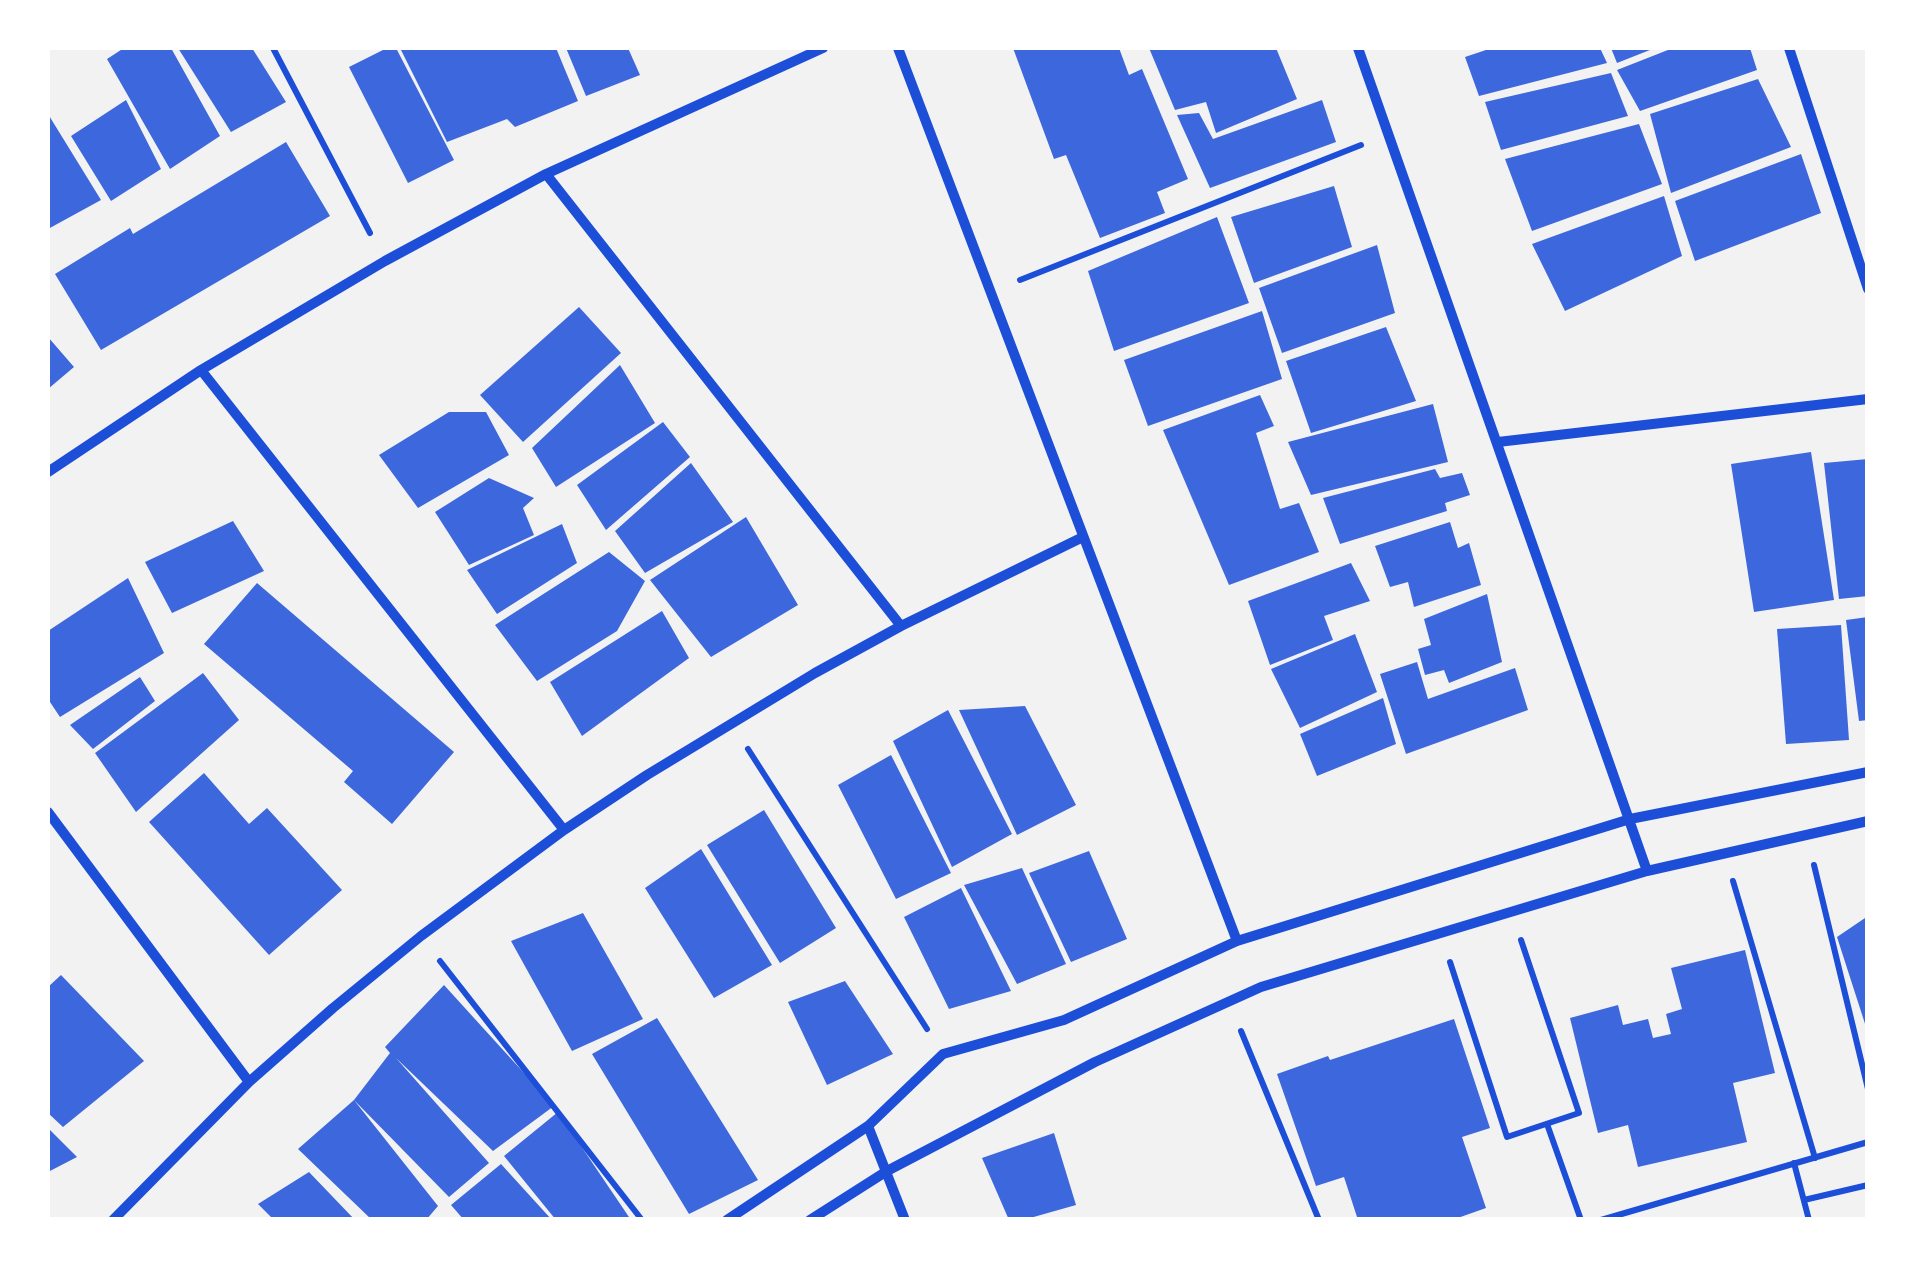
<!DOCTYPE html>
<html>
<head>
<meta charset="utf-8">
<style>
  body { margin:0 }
  #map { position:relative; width:1915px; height:1267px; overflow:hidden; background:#f2f2f2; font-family:"Archivo Narrow",sans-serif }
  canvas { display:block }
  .frame { position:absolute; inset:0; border:50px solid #fff; pointer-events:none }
</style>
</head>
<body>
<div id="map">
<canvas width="1915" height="1267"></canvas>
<div class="frame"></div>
</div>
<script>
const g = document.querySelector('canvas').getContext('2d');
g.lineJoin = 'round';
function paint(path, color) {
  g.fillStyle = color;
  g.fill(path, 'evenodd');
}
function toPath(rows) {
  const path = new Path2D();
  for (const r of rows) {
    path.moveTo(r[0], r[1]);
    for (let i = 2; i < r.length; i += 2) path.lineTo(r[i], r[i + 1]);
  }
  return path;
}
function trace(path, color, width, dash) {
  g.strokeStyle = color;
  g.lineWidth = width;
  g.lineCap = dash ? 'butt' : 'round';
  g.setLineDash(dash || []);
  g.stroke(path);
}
const building = toPath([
  [124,48,171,48,220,136,170,169,107,59],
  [178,48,252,48,286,102,231,132],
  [387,48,396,48,454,160,408,183,349,67],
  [400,48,556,48,578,101,515,127,507,119,447,142],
  [566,48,628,48,640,75,586,96],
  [1013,48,1119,48,1129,75,1142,69,1188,179,1157,192,1165,213,1100,238,1066,155,1054,159],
  [1149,48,1276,48,1297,99,1216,133,1206,102,1175,110],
  [1492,48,1600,48,1607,63,1479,96,1465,57],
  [1611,48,1655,48,1617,63],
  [1673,48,1750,48,1757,70,1640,111,1617,70],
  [1611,73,1628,116,1501,150,1485,102],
  [1758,79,1791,147,1671,193,1650,114],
  [126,100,161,169,111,201,71,136],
  [1322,100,1336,142,1210,188,1177,115,1199,113,1213,139],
  [48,114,101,200,48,229],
  [1639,124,1662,184,1532,231,1505,159],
  [286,142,330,216,101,350,55,274,130,228,133,234],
  [1801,154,1821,213,1695,261,1675,201],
  [1334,186,1352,247,1254,283,1231,217],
  [1664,196,1682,256,1565,311,1532,244],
  [1217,217,1249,303,1114,351,1088,271],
  [1377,245,1395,313,1282,353,1259,288],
  [579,307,621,353,523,442,480,395],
  [1262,311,1282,379,1148,426,1124,360],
  [1386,327,1416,401,1311,433,1286,361],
  [48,337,74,367,48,389],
  [620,365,655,423,556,487,532,448],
  [1260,395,1274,426,1256,433,1280,509,1299,503,1319,552,1229,585,1163,430],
  [1433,404,1448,462,1311,495,1288,442],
  [449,412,486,412,509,455,418,508,379,455],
  [663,422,690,457,606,530,577,485],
  [1811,452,1834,600,1754,612,1731,464],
  [1868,459,1868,596,1839,599,1824,463],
  [691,463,733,522,645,573,615,531],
  [1435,469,1440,478,1462,473,1470,495,1445,503,1447,511,1340,544,1323,498],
  [489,478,534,498,523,508,534,535,469,565,435,512],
  [746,517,798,605,711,657,650,580],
  [233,521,264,571,172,613,145,562],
  [1450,522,1458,548,1469,543,1481,585,1414,607,1408,582,1390,587,1375,546],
  [562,524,577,563,497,614,467,570],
  [609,552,645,581,617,631,537,681,495,625],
  [1351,563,1370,601,1324,616,1333,640,1270,665,1248,601],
  [128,578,164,653,60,717,48,699,48,631],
  [257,583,454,752,392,824,344,782,353,771,204,644],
  [1487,594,1502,662,1449,683,1444,670,1425,675,1418,649,1431,645,1424,619],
  [662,611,689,658,582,736,550,682],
  [1868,617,1868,720,1859,721,1846,620],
  [1841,625,1849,740,1786,744,1777,629],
  [1355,634,1377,692,1300,728,1271,669],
  [1417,662,1428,699,1515,668,1528,710,1406,754,1380,674],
  [203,673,239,720,136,812,95,753],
  [140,677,155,701,93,749,70,725],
  [1383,698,1396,744,1317,776,1300,734],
  [1025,706,1076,805,1017,835,959,710],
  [948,710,1012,834,952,867,893,741],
  [891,755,951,873,896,899,838,785],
  [204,773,249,824,267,808,342,890,269,955,149,822],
  [764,810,836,928,780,963,707,845],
  [701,849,772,965,714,998,645,888],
  [1089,851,1127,939,1071,962,1029,873],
  [1022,868,1066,964,1017,984,964,885],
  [961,888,1011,991,949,1009,904,917],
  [583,913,643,1019,572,1051,511,941],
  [1868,916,1868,1030,1867,1030,1837,937],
  [1745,950,1775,1073,1733,1083,1747,1142,1638,1167,1628,1125,1598,1133,1570,1018,1618,1005,1623,1025,1648,1019,1653,1038,1671,1034,1666,1014,1682,1009,1671,968],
  [61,975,144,1061,63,1127,48,1113,48,987],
  [845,981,893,1054,827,1085,788,1002],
  [444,985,554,1106,493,1151,396,1058,489,1163,449,1197,354,1100,390,1053,385,1047],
  [657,1018,758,1180,689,1214,592,1054],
  [1454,1019,1490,1128,1462,1137,1486,1208,1452,1220,1358,1220,1344,1177,1316,1186,1277,1074,1328,1056,1330,1060],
  [354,1100,438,1206,426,1220,372,1220,298,1149],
  [558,1112,631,1220,556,1220,504,1156],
  [48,1128,77,1157,48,1172],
  [1054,1133,1076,1205,1023,1220,1009,1220,982,1158],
  [501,1164,552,1220,464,1220,451,1205],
  [309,1172,355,1220,274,1220,258,1204]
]);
const path = toPath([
  [273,48,370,233],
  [1020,280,1361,145],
  [748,749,927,1029],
  [1814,865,1868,1089],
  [1733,881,1815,1158],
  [440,961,642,1220],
  [1450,962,1507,1137,1579,1113,1521,940],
  [1241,1031,1319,1220],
  [1547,1124,1581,1220],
  [1794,1163,1809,1220],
  [1804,1200,1868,1185],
  [1601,1220,1868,1142]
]);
const minor = toPath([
  [898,48,1237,941],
  [1358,48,1647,871],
  [1789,48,1868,289],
  [546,174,901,626],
  [201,370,564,830],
  [1498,442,1868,399],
  [48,472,201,370,385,261,546,174,823,48],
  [48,812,249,1082],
  [868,1126,905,1220],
  [113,1220,249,1082,333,1008,421,936,564,830,647,775,815,673,901,626,1083,537],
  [727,1220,868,1126,943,1054,1064,1020,1237,941,1630,819,1868,772],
  [810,1220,887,1171,1095,1062,1261,987,1647,871,1868,821]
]);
paint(building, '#3d67dc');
trace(path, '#1d4ed8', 6);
trace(minor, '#1d4ed8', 10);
</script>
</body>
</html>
